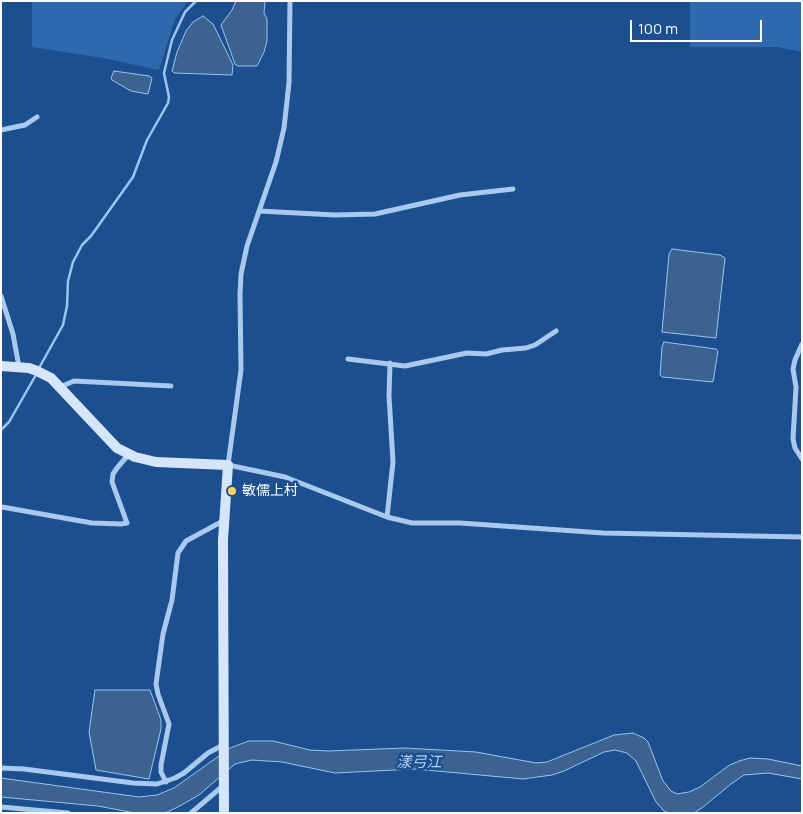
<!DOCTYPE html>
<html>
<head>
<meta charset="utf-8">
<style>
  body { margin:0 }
  #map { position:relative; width:803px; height:814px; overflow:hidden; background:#1b4f8f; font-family:Manrope,sans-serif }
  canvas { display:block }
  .frame { position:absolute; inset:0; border:2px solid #fff; pointer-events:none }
  .scale { position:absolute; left:630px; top:20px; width:132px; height:22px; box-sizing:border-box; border:2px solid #fff; border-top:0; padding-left:6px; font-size:15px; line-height:18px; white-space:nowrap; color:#fff; -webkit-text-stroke:4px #1b4f8f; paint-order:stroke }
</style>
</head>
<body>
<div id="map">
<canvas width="803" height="814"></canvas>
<div class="frame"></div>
<div class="scale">100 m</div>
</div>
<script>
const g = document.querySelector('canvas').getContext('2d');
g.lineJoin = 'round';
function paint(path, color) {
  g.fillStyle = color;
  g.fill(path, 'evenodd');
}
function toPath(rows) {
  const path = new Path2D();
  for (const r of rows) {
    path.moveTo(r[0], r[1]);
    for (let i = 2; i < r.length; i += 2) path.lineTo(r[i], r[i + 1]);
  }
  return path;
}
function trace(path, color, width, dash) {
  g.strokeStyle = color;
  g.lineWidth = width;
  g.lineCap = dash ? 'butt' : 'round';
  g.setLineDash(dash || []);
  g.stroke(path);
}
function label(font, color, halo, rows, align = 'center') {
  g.font = font + ' Manrope,"Noto Sans SC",sans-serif';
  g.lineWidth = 5;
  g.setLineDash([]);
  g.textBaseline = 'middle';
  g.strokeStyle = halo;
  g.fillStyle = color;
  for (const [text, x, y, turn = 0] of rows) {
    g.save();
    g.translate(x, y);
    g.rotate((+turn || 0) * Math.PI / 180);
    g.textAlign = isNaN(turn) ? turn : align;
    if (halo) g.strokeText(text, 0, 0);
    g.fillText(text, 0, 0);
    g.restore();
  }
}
const green = toPath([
  [32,1,188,1,175,19,159,70,103,58,32,47],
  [690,1,802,1,802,52,777,47,690,47]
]);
const water = toPath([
  [236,1,265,1,264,13,267,19,267,41,264,52,257,66,238,66,235,64,221,25,232,10,236,1],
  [203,16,213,24,233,65,232,75,174,73,172,71,177,52,186,31,193,22,203,16],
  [114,71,149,76,152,78,148,94,131,91,112,80,111,78,114,71],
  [672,249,720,255,725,258,716,338,662,332,669,254,672,249],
  [664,342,716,349,718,351,713,382,662,377,660,375,662,347,664,342],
  [95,690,150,690,161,720,161,729,149,779,96,770,89,732,95,690],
  [633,733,644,738,648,742,663,781,671,791,677,794,689,792,700,787,728,766,739,761,750,758,768,759,802,766,802,779,768,773,744,775,731,784,703,807,694,813,669,813,664,811,656,802,636,761,627,753,615,750,604,752,564,771,552,775,523,779,415,769,335,773,282,762,252,760,235,764,199,795,178,807,165,813,135,813,98,806,1,797,1,778,139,797,157,795,174,788,230,748,249,741,273,741,310,750,328,751,405,748,476,752,536,763,547,762,614,735,633,733]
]);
const stream = toPath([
  [39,368,63,325,67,306,68,281,73,262,82,245,91,236,133,177,147,140,168,103,169,97,164,73,172,40,185,12,196,1],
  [1,430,9,422,37,373]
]);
const street = toPath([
  [290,1,289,83,284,128,276,162,247,246,241,274,240,294,241,370,228,465,285,477,387,517,412,523,460,523,603,533,802,537],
  [1,130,25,125,37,117],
  [259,211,335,215,375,214,460,195,513,189],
  [1,296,13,334,19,367],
  [802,344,795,360,793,369,796,387,793,439,795,448,802,459],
  [348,359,405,366,467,353,486,354,502,350,526,348,535,345,556,331],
  [60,387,74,381,171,386],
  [2,507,92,523,121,524,127,523,112,482,113,474,117,468,129,454],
  [387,517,393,462,389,396,390,363],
  [1,768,24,769,133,783,157,784,175,778,184,773,208,753,223,745],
  [166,782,161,772,161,765,169,724,158,694,156,684,163,634,172,600,178,553,186,541,223,521],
  [1,807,68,813],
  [191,813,224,785]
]);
const secondary = toPath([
  [1,366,29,368,37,371,51,378,117,448,135,457,156,462,228,465,223,540,224,813]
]);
const markers = [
  [232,491,5,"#ffd166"]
];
const poiNames = [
  ["敏儒上村",242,491]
];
const waterNames = [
  ["漾弓江",419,763]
];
paint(green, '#2e69ad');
paint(water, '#3c6290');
trace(water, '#9cc4f0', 1);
trace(stream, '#9cc4f0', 2.5);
trace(street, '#a9c9ee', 5);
trace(secondary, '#d6e6fa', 10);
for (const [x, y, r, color] of markers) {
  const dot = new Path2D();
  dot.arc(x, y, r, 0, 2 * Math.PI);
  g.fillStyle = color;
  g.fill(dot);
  trace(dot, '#1b4f8f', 2);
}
label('14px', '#fff', '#1b4f8f', poiNames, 'left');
label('italic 15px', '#b5d3f5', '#1b4f8f', waterNames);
</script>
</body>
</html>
